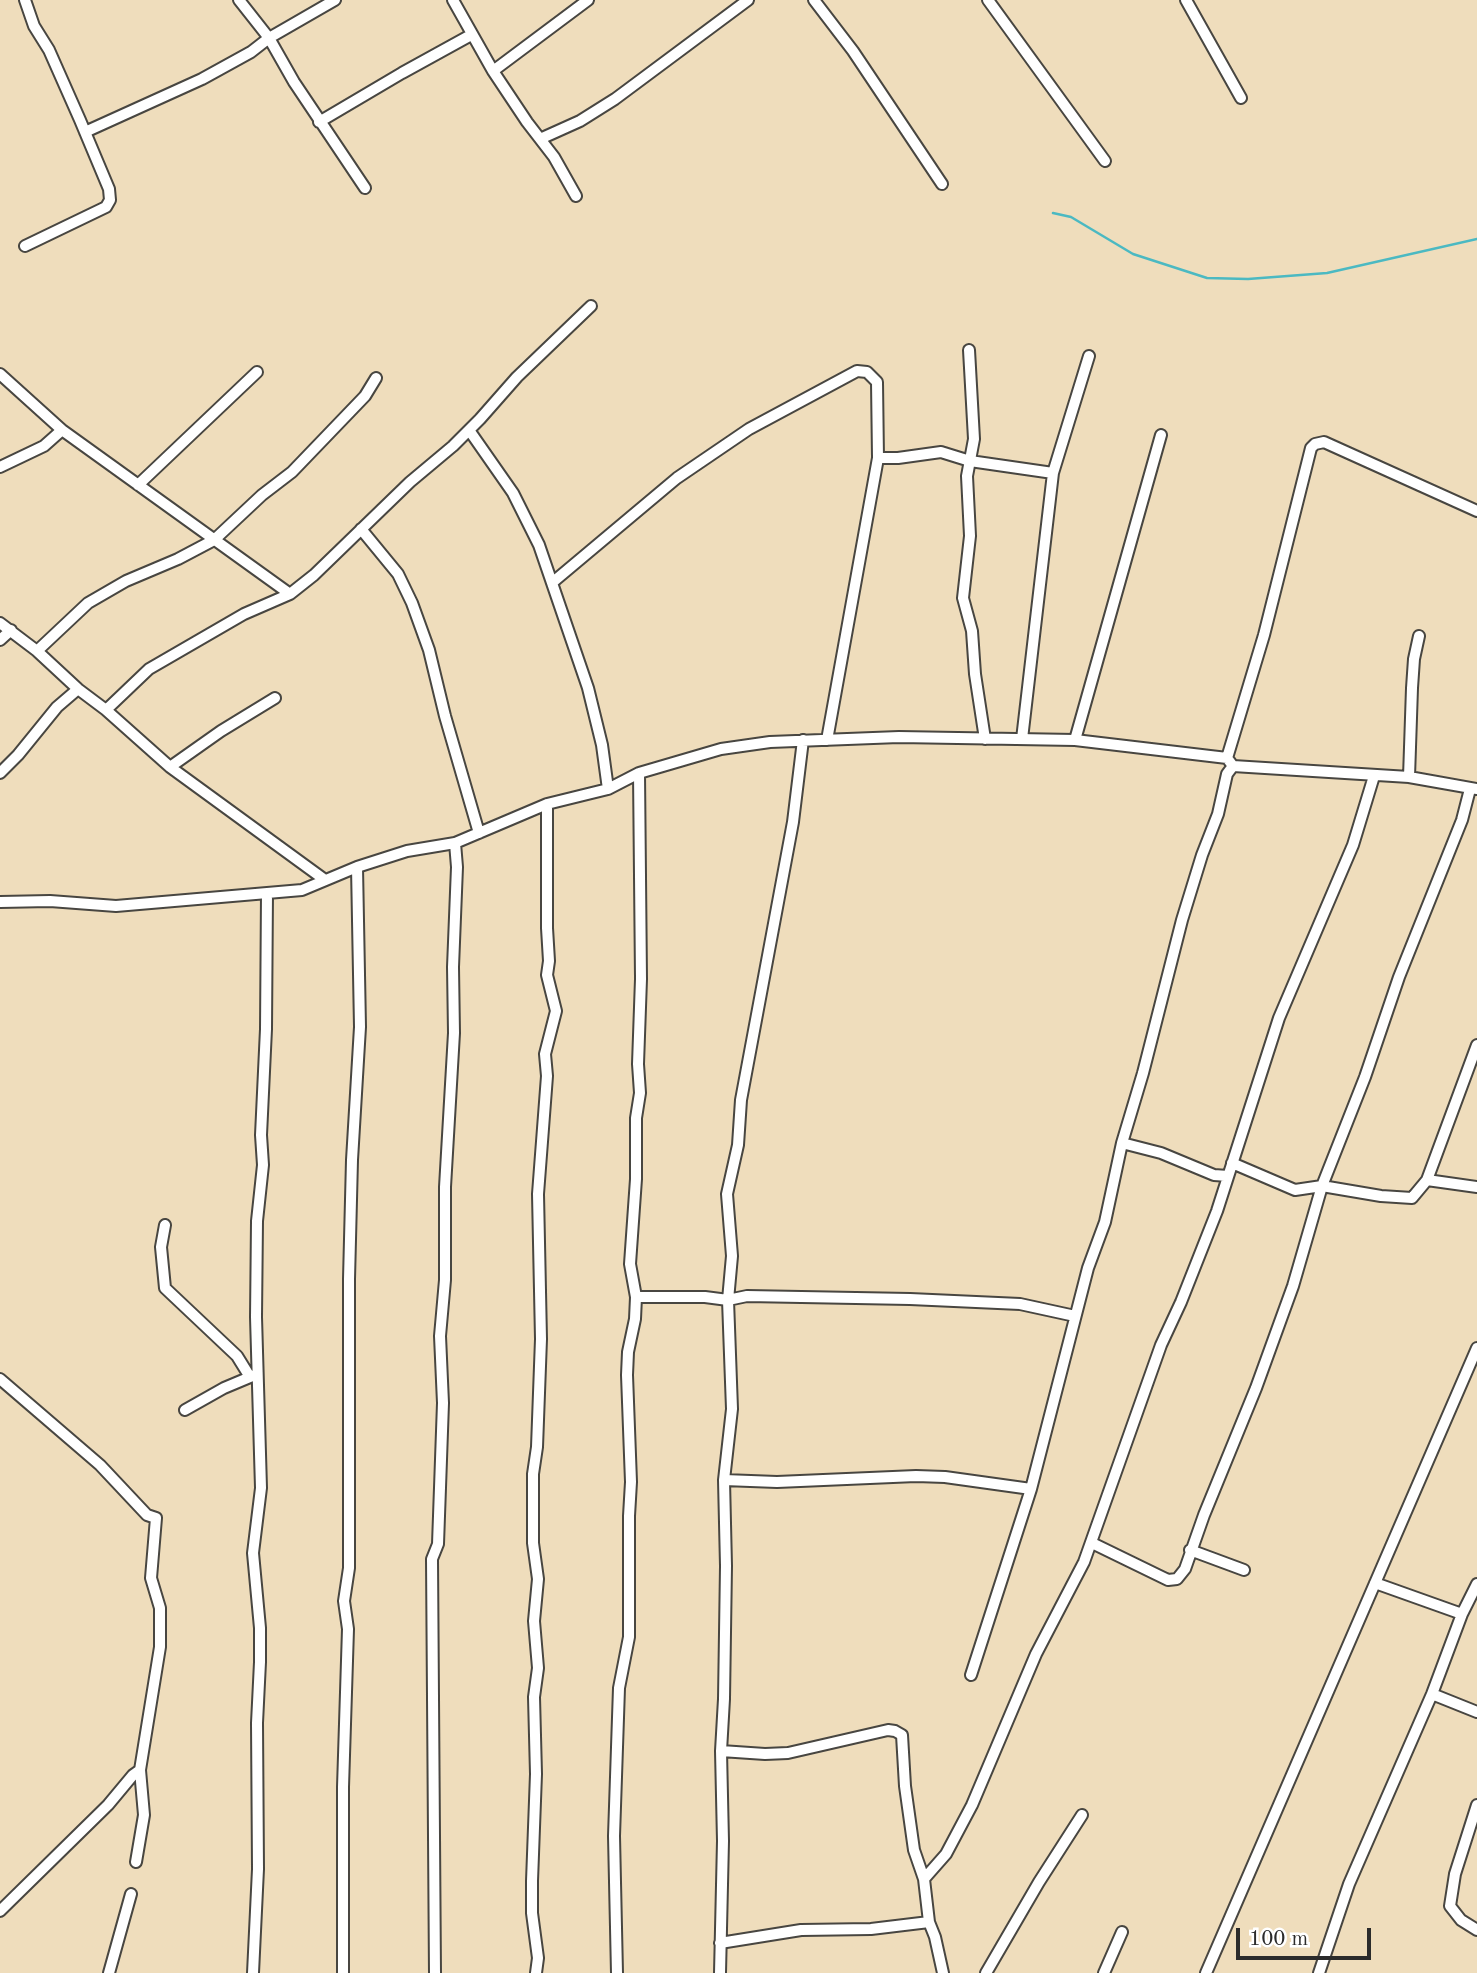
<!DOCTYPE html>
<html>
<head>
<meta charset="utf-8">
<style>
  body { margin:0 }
  #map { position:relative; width:1477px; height:1973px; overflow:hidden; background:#efddbc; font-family:"Old Standard TT",serif }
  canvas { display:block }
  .scale { position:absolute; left:1236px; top:1928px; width:135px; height:32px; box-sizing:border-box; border:4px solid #2b2b2b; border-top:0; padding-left:9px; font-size:21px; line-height:24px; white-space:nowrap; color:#2b2b2b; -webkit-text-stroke:5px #fff; paint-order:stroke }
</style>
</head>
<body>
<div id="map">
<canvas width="1477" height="1973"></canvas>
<div class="scale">100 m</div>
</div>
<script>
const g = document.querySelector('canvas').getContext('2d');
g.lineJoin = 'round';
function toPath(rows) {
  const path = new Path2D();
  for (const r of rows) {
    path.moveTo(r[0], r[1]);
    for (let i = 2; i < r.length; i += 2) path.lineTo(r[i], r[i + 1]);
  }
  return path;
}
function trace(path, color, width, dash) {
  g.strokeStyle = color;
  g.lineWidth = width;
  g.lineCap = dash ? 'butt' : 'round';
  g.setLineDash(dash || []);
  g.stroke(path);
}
const stream = toPath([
  [1053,213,1071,217,1133,254,1207,278,1248,279,1327,273,1477,239]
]);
const minor = toPath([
  [25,0,34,26,49,50,80,120,109,189,110,200,106,207,25,246],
  [239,0,269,38,294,82,365,188],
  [453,0,493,71,527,122,554,157,576,196],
  [814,0,853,51,942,184],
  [988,0,1105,161],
  [1186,0,1241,98],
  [493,71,588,0],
  [319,122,402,73,471,35],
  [85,132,202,79,251,52,269,38,335,0],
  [540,139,580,121,615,99,748,0],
  [969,350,974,439,967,476,970,536,963,598,972,631,975,674,985,739],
  [0,374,62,430],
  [469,430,513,493,539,545,588,688,602,745,608,789],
  [0,467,44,446,62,430,290,594],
  [138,485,257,372],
  [361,529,398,574,412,603,429,650,445,716,479,833],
  [553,582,677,478,749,429,857,371,867,372,877,382,878,458],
  [0,623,37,651,78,689,106,710,170,767,325,880],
  [0,640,11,630],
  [37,651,88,603,126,581,178,559,214,540,262,495,292,472,365,396,376,378],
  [106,710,149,669,244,614,290,594,314,575,410,482,453,446,480,419,517,377,591,306],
  [1022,739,1053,473,1089,356],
  [827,740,878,458,898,458,941,452,970,461,1053,473],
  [1075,740,1161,435],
  [1227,758,1264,635,1311,448,1315,444,1324,442,1477,511],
  [170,767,221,731,275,698],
  [0,773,18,755,57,707,78,689],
  [1409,777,1412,688,1414,659,1419,636],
  [0,902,50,901,116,906,302,890,357,867,407,851,455,843,547,804,608,789,639,773,721,749,770,742,899,737,1075,740,1227,758,1233,766,1409,777,1477,789],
  [1122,1143,1161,1153,1214,1175,1228,1176],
  [1232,1163,1295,1190,1322,1186,1381,1196,1412,1198,1427,1180,1477,1187],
  [1427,1180,1477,1045],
  [165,1225,161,1247,165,1288,237,1356,250,1377],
  [636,1297,705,1297,728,1300,747,1296,910,1299,1020,1304,1075,1316],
  [0,1379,100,1465,147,1515,156,1518,151,1578,160,1608,160,1647,140,1770,133,1775,108,1805,0,1911],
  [185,1410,224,1388,255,1375],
  [724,1480,777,1482,916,1476,945,1477,1031,1489,1088,1268,1105,1222,1122,1143,1143,1073,1182,920,1202,855,1218,814,1227,774,1233,766],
  [1092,1543,1168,1580,1177,1579,1185,1569,1204,1515,1256,1388,1293,1286,1322,1186,1365,1077,1399,977,1462,820,1470,789],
  [1190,1550,1244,1570],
  [1375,1583,1462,1614],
  [971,1675,1031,1489],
  [1432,1694,1477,1712],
  [721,1751,765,1754,788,1753,888,1730,895,1731,902,1735,905,1786,914,1850,924,1879,929,1922,935,1937,943,1973],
  [1477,1805,1455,1874,1450,1906,1461,1920,1477,1930],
  [136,1862,144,1815,140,1770],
  [924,1879,946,1854,972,1805,1036,1654,1084,1562,1161,1345,1181,1302,1217,1211,1279,1018,1353,845,1374,776],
  [720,1943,801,1930,871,1929,929,1922],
  [109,1973,131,1894],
  [253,1973,258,1869,257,1723,260,1662,260,1628,253,1553,261,1488,256,1317,257,1221,263,1165,261,1135,266,1029,267,893],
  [343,1973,343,1787,348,1629,344,1601,349,1568,349,1279,352,1160,360,1027,357,867],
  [435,1973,432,1559,438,1544,443,1403,440,1336,445,1280,445,1187,454,1033,453,967,457,867,455,843],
  [536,1973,538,1958,532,1913,532,1881,536,1774,534,1697,538,1668,534,1621,538,1579,533,1543,533,1474,537,1447,541,1339,538,1194,547,1076,545,1054,556,1011,547,975,549,961,547,928,547,804],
  [617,1973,614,1836,619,1688,629,1637,629,1516,631,1482,627,1375,628,1352,635,1319,636,1297,630,1264,636,1179,636,1118,640,1093,638,1064,641,979,639,773],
  [720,1973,723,1841,721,1751,724,1699,726,1566,724,1480,732,1409,728,1300,732,1256,727,1194,738,1145,741,1100,793,822,803,740],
  [986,1973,1039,1882,1082,1815],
  [1104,1973,1122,1932],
  [1206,1973,1477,1348],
  [1319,1973,1349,1884,1432,1694,1462,1614,1477,1584]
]);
trace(stream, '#4bb9c2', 2.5);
trace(minor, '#484641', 14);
trace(minor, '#fff', 10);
</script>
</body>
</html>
